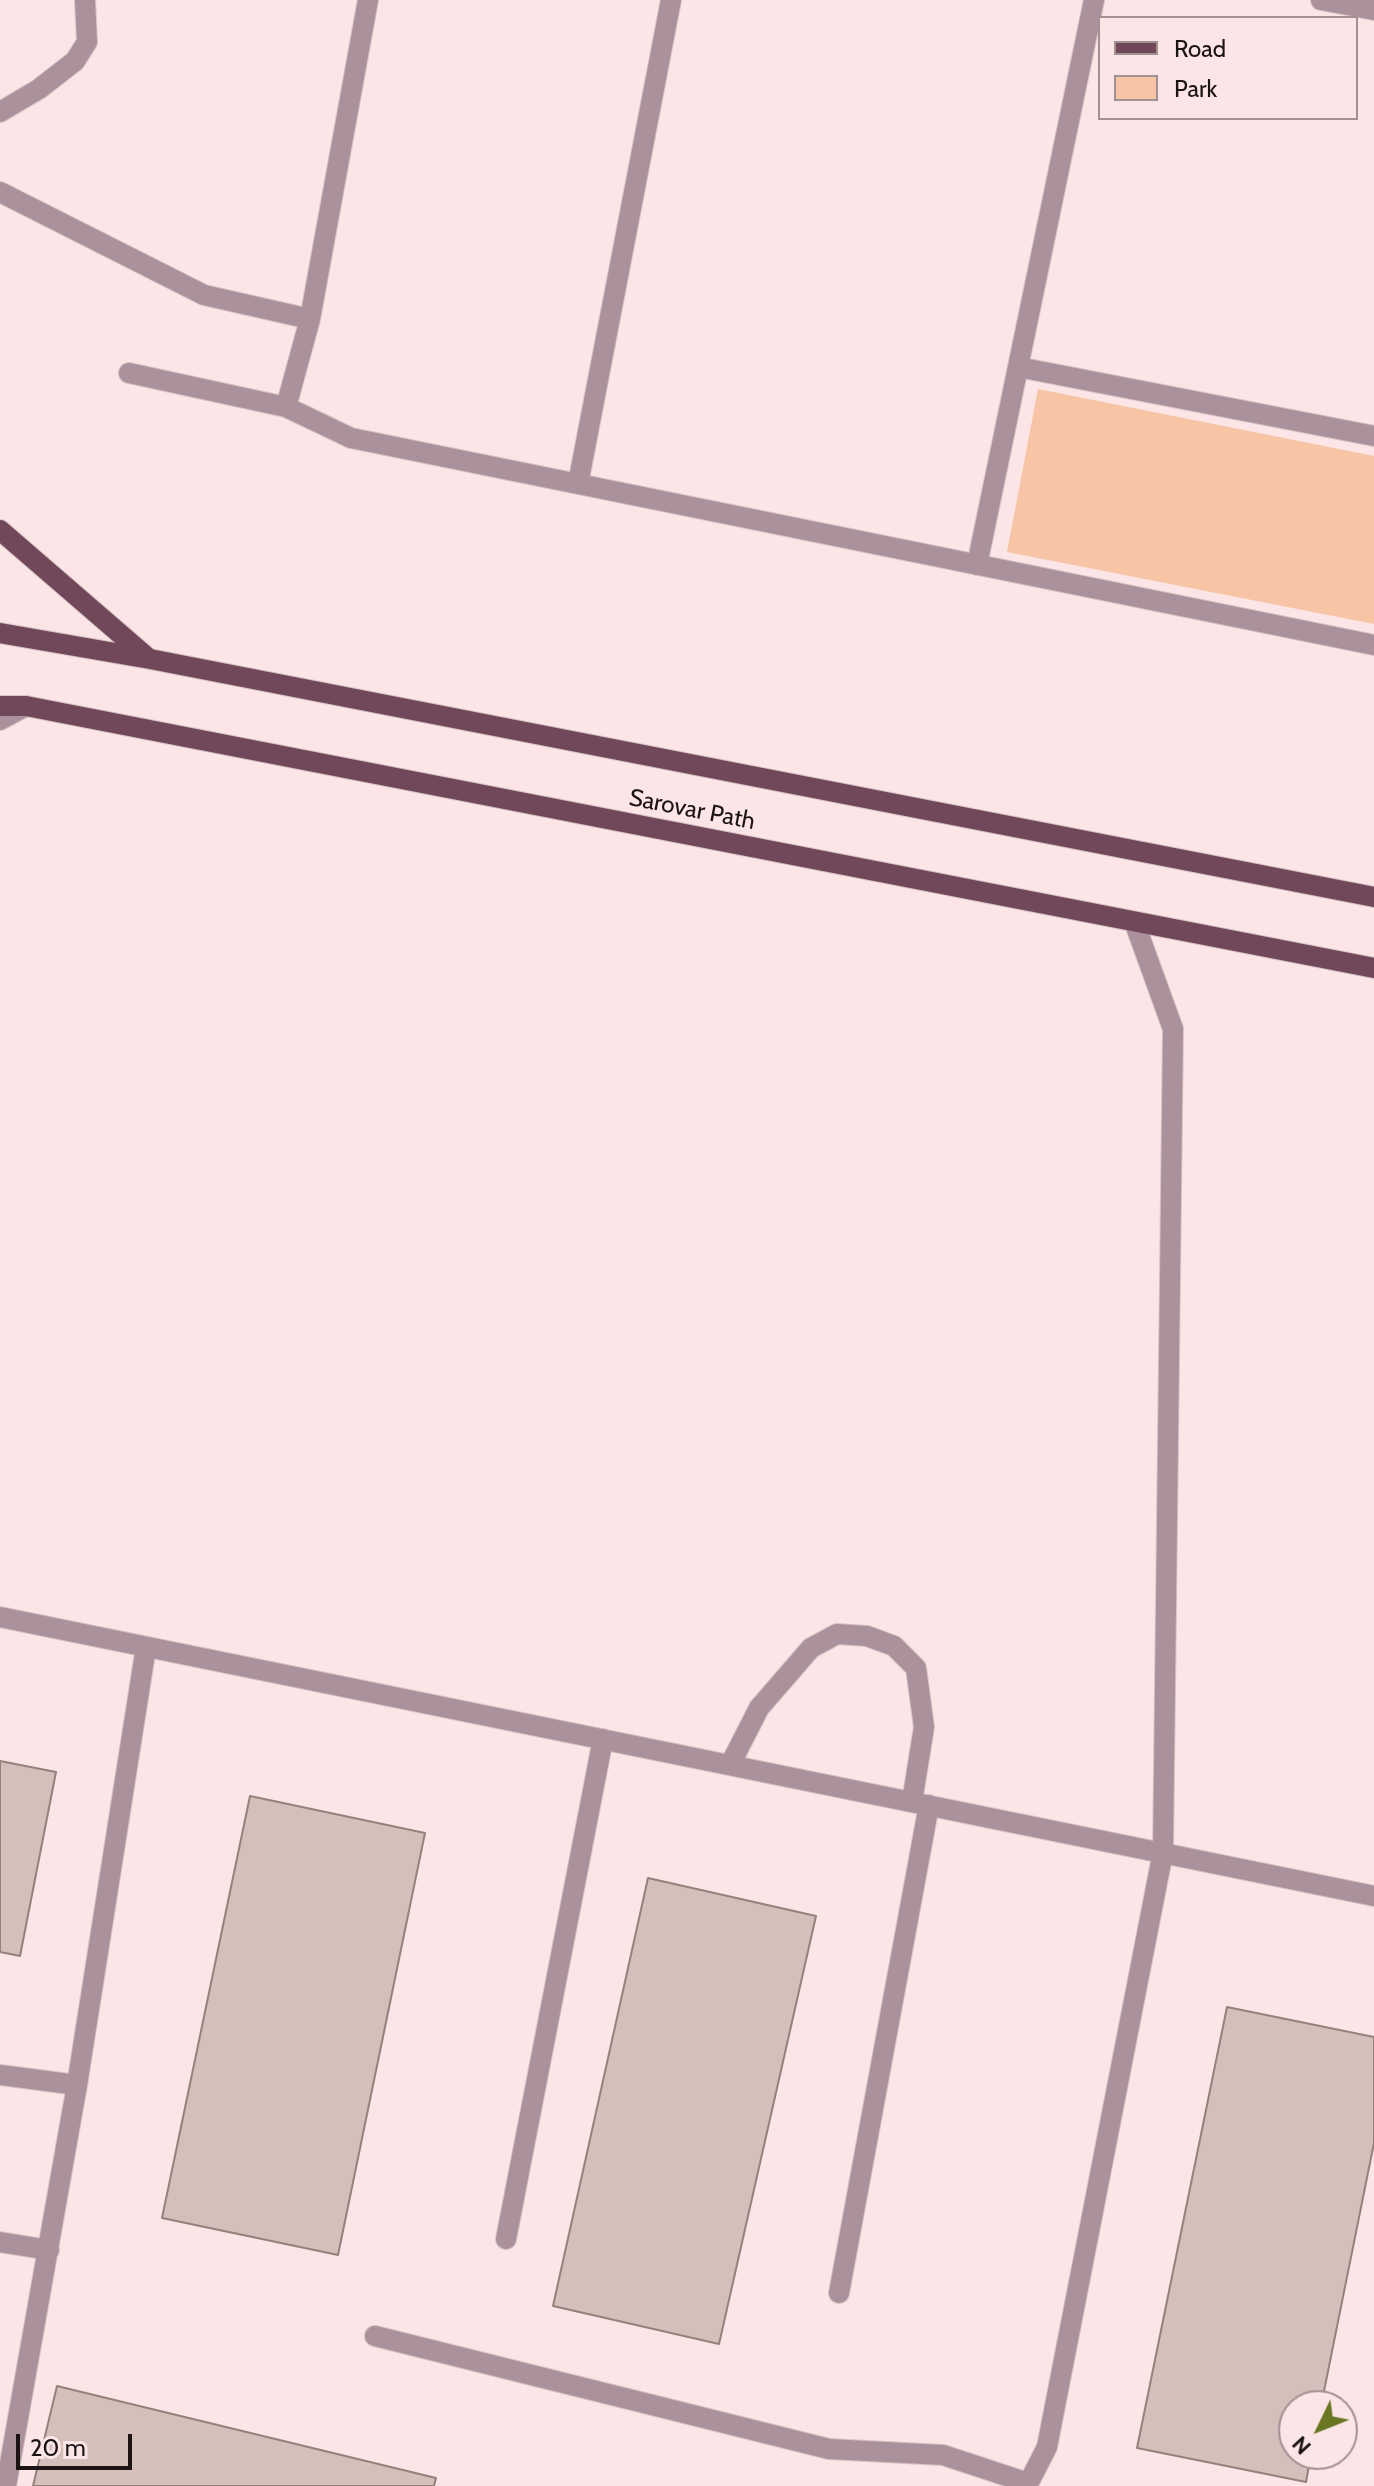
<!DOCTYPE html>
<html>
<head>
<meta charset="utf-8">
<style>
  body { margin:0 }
  #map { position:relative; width:1374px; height:2486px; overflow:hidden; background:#fbe5e6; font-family:Cabin,sans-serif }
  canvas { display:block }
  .legend { position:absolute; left:1098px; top:16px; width:260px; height:104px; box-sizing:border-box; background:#fbe5e6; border:2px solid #a19192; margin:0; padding:10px 14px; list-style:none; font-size:24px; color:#1b1314 }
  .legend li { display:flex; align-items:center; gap:16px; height:40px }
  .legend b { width:40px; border:2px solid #a19192 }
  .north { position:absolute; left:1278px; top:2390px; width:80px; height:80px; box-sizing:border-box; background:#fbe5e6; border:2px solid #a19192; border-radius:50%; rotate:227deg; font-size:22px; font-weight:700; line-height:32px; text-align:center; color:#1b1314 }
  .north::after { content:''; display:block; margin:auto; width:28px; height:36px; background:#697622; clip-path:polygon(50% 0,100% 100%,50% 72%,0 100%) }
  .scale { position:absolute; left:16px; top:2434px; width:116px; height:36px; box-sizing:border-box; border:4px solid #1b1314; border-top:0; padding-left:10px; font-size:24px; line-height:28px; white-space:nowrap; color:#1b1314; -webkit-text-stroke:6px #fbe5e6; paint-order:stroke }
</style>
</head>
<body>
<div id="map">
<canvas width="1374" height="2486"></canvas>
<ul class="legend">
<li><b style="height:10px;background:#71485a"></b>Road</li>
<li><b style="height:22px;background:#f7c5a5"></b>Park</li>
</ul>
<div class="north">N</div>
<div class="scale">20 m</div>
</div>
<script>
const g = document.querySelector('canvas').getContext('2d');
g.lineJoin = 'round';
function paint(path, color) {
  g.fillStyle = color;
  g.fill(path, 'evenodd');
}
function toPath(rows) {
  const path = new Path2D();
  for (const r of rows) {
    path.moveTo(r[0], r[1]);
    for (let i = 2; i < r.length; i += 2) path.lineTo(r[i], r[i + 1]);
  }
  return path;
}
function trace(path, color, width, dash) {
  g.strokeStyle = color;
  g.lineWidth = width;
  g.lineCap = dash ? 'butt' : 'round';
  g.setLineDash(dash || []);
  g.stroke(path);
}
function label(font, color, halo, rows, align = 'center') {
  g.font = font + ' Cabin,sans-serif';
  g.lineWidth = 8;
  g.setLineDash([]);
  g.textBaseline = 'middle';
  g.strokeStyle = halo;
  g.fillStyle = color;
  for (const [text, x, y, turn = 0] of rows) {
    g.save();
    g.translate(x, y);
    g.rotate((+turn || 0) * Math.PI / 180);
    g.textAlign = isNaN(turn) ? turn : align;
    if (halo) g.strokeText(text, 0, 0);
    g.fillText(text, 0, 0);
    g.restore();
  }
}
const green = toPath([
  [1038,389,1374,456,1374,624,1007,552]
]);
const building = toPath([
  [0,1761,56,1772,20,1956,0,1952,0,1761],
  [250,1796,425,1833,338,2255,162,2218,250,1796],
  [648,1878,816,1916,719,2344,553,2306,648,1878],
  [1227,2007,1374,2037,1374,2143,1321,2406,1294,2406,1294,2454,1311,2454,1306,2482,1137,2448,1227,2007],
  [57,2386,436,2478,434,2486,33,2486,57,2386]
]);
const minor = toPath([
  [1321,0,1374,10],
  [0,112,39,89,75,61,87,42,85,0],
  [0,192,204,295,310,319,286,407,129,373],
  [310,319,368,0],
  [1018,367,1374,436],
  [286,407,351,438,1374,645],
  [578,484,671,0],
  [977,565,1094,0],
  [0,720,26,706],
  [0,1617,1374,1896],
  [730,1765,759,1708,811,1648,837,1634,867,1636,894,1646,916,1668,924,1727,912,1802],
  [0,2075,77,2085],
  [506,2239,603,1739],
  [0,2242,49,2250],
  [839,2293,929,1805],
  [375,2336,829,2449,943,2455,1028,2483],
  [6,2486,77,2085,146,1647],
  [1027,2486,1047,2447,1163,1852,1173,1029,1135,924]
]);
const major = toPath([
  [0,530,148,658],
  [0,633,150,659,1374,897],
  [0,706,26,706,1374,968]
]);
const streetNames = [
  ["Sarovar Path",692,810,11]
];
paint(green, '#f7c5a5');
paint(building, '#d4bfba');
trace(building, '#95817c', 2);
trace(minor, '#d7c3c4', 22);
trace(major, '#d7c3c4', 22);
trace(minor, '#aa919b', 20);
trace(major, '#71485a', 20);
label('24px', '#1b1314', '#fbe5e6', streetNames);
</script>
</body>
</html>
